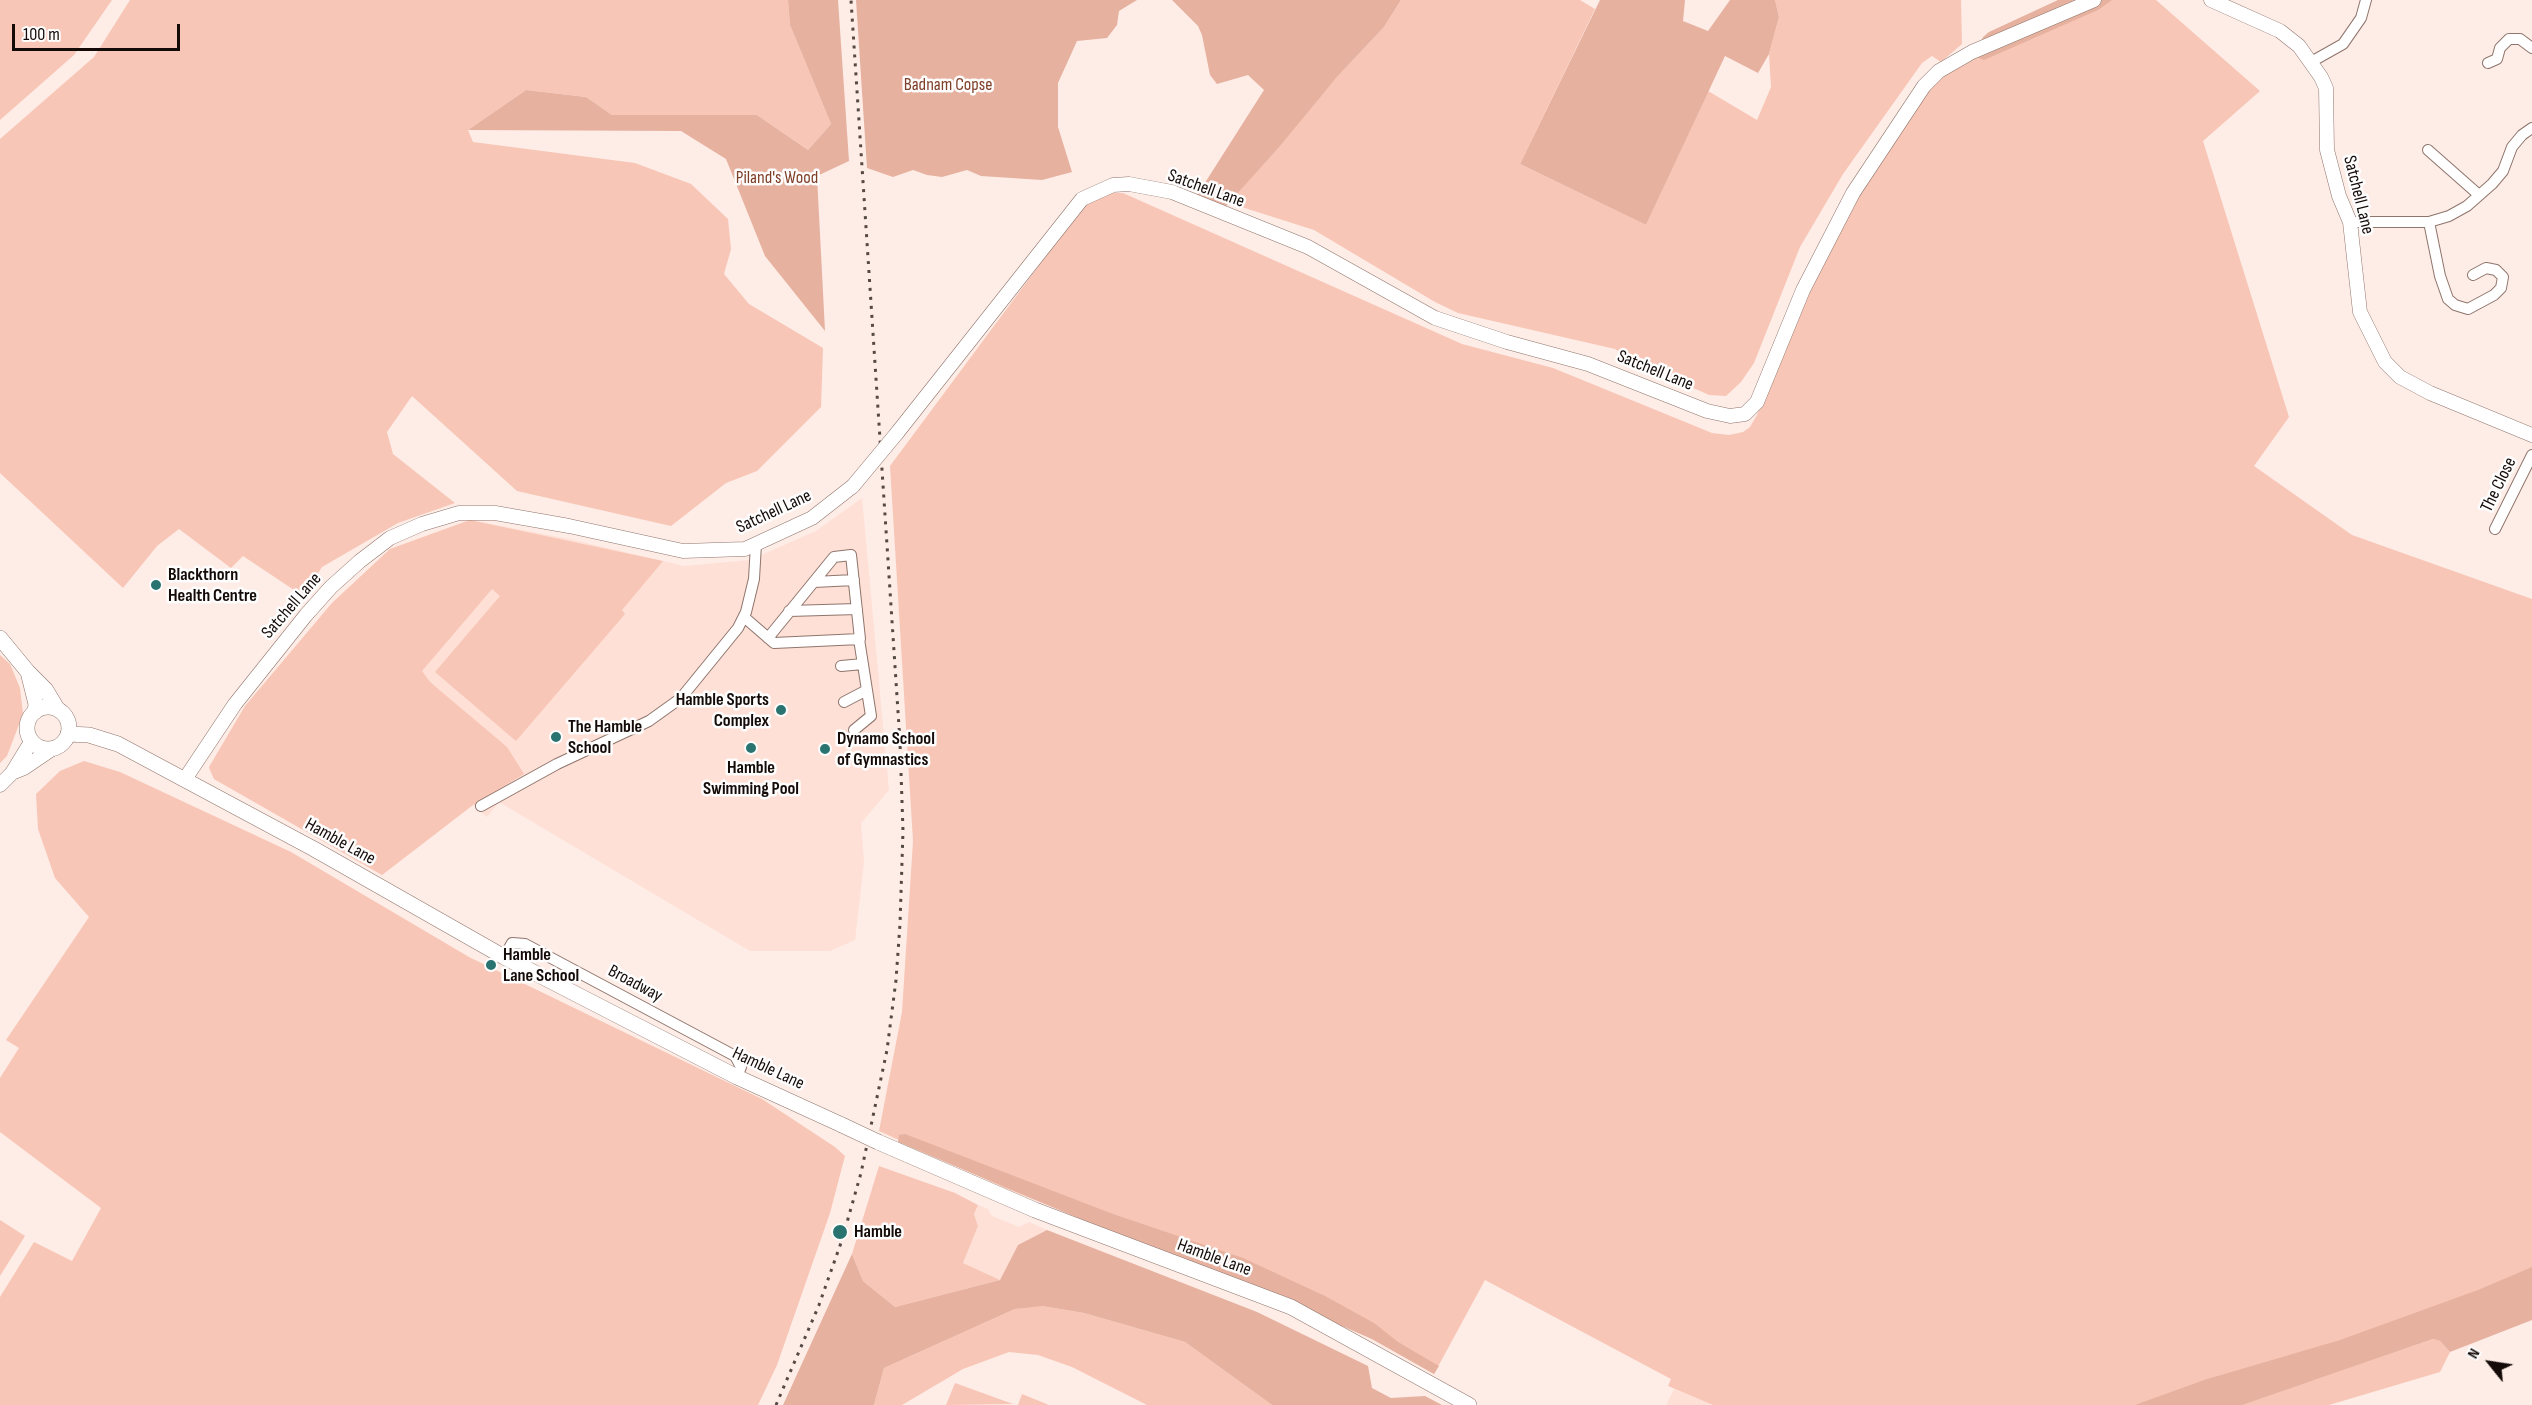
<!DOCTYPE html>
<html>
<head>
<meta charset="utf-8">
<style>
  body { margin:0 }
  #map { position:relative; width:2532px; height:1405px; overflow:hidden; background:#feece6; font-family:"Sofia Sans Condensed",sans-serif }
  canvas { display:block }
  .north { position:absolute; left:2460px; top:1333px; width:60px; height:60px; -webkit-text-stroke:4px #fdfdfd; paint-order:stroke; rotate:300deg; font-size:16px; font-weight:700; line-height:24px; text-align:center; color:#140b08 }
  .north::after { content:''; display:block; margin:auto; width:21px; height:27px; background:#140b08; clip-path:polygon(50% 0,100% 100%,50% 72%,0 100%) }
  .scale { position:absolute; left:12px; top:24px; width:168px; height:27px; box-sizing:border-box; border:3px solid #140b08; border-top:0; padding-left:8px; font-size:18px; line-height:21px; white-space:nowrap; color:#140b08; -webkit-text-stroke:4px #fdfdfd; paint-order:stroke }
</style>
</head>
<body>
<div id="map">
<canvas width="2532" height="1405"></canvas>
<div class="north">N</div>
<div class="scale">100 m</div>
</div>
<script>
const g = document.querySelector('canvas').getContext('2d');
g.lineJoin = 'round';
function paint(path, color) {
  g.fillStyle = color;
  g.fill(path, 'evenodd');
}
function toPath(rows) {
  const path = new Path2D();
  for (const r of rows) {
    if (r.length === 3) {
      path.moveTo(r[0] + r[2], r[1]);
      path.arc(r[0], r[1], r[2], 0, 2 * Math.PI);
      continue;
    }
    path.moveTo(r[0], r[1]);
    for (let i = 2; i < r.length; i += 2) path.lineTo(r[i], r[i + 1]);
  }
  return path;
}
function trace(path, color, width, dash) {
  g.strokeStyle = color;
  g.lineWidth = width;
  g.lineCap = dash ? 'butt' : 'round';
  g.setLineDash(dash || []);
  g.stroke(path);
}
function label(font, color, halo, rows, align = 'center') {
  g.font = font + ' "Sofia Sans Condensed",sans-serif';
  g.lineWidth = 5;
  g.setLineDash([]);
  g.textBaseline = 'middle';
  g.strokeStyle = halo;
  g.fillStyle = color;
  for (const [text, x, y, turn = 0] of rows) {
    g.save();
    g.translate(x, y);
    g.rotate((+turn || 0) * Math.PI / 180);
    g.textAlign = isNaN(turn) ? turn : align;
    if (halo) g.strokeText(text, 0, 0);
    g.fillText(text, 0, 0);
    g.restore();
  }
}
const built = toPath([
  [862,498,889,790,861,823,864,862,855,940,830,951,750,951,499,802,487,817,473,805,382,875,214,779,210,772,209,767,245,706,332,603,390,549,470,520,569,539,684,566,750,560,816,531],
  [978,1205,988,1209,992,1216,1019,1227,1029,1222,1047,1230,1018,1245,1000,1280,963,1263,978,1226,974,1214],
  [1674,1389,1713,1405,1666,1405]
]);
const green = toPath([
  [0,0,112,0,74,55,0,120],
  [130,0,788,0,790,25,831,124,808,150,757,115,612,115,586,97,526,90,468,130,473,142,635,163,691,184,728,219,731,249,724,274,749,304,823,348,821,407,757,471,726,483,671,526,517,491,412,396,387,432,393,454,455,503,398,523,322,567,303,596,243,556,231,568,179,529,157,546,123,588,0,473,0,139,94,57],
  [1401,0,1580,0,1595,9,1520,164,1646,225,1708,91,1757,120,1771,87,1769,54,1779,17,1775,0,1961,0,1962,44,1941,62,1932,56,1922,63,1843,174,1800,247,1754,363,1741,382,1726,396,1709,395,1640,364,1615,349,1458,313,1435,302,1314,230,1229,203,1337,77,1384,27],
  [2099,0,2156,0,2260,91,2203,141,2289,417,2254,466,2352,535,2532,599,2532,1288,2305,1383,2433,1339,2440,1341,2450,1352,2440,1372,2329,1405,1713,1405,1668,1386,1671,1379,1485,1280,1434,1374,1372,1339,1274,1296,1005,1188,879,1131,902,1012,913,841,890,466,1086,202,1105,193,1123,193,1462,344,1553,368,1712,433,1729,435,1743,432,1750,427,1757,415,1806,294,1859,192,1935,82,1957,66],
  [470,520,663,561,622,610,625,614,516,741,435,672,500,596,492,589,422,671,430,682,507,747,524,774,473,805,382,875,214,779,209,767,245,706,332,603,390,549],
  [0,655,10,664,20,688,23,714,7,756,0,763],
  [84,761,120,772,291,852,469,957,762,1099,835,1147,845,1156,830,1213,777,1365,758,1405,0,1405,0,1297,34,1242,72,1261,101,1208,0,1132,0,1078,19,1048,6,1040,89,917,55,878,38,829,36,794,60,771],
  [879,1166,955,1193,978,1205,974,1214,978,1226,963,1263,1000,1280,895,1307,863,1281,852,1254],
  [0,1220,25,1236,0,1276],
  [1031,1306,1042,1306,1084,1313,1185,1342,1272,1405,1147,1405,1072,1367,1038,1355,1009,1352,963,1369,902,1405,874,1405,884,1368,1015,1309],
  [955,1383,1013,1404,946,1405],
  [1022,1394,1049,1405,1018,1405]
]);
const forest = toPath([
  [788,0,838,0,849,161,817,176,825,331,765,256,726,159,681,131,468,130,526,90,586,97,612,115,757,115,808,150,831,124,790,25],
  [856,0,1137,0,1119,11,1117,25,1107,38,1077,41,1058,83,1058,127,1072,172,1042,180,981,176,967,170,942,177,927,175,913,170,893,177,867,168],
  [1172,0,1401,0,1384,27,1337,77,1279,147,1219,214,1194,200,1264,90,1248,75,1217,84,1210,75,1202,35,1198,26],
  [1600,0,1685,0,1683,21,1708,31,1730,0,1775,0,1779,17,1769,54,1758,73,1725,56,1646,225,1520,164],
  [2058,0,2112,0,2098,10,1984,60,1977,57,1977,50,1983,37,1989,32],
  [905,1134,1113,1214,1243,1258,1325,1296,1374,1323,1398,1342,1439,1366,1434,1374,1372,1339,1274,1296,1095,1225,898,1142,899,1135],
  [1047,1230,1257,1312,1368,1366,1372,1388,1391,1398,1425,1396,1442,1405,1272,1405,1185,1342,1084,1313,1042,1306,1015,1309,884,1368,874,1405,783,1405,852,1254,863,1281,895,1307,1000,1280,1018,1245],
  [2532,1267,2532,1320,2450,1352,2440,1341,2433,1339,2242,1405,2135,1405,2204,1380,2340,1340,2478,1290]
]);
const minor = toPath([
  [2311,62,2343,44,2361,18,2366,0],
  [2488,63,2497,59,2500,48,2509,39,2520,39,2532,48],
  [2428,150,2479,195],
  [2350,222,2429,222,2449,216,2467,206,2492,184,2503,171,2512,147,2522,135,2532,128],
  [2429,222,2440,276,2448,299,2455,305,2468,309,2494,295,2501,288,2503,277,2496,270,2486,268,2473,275],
  [2495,529,2532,455],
  [814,582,854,580],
  [789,611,857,609],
  [744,617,774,643,860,639,851,555,834,557,768,638],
  [841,666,863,664],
  [844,702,867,690],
  [854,730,871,716,859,639],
  [481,806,557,764,649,721,681,698,738,628,746,612,754,579,756,544],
  [504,957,512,943,525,944,735,1056,741,1067,737,1077]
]);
const tertiary = toPath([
  [2211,0,2280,31,2299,46,2321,77,2326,88,2327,150,2339,196,2350,222,2360,312,2385,362,2400,377,2430,393,2532,435],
  [897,433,1082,199,1113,185,1129,184,1172,192,1308,247,1435,318,1507,342,1588,364,1707,411,1730,416,1745,414,1757,402,1803,290,1853,193,1924,86,1939,71,1972,52,2094,0],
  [14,772,24,768,52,749],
  [185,779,235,704,306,615,331,587,360,561,390,538,422,524,459,513,495,513,569,526,683,551,745,549,812,518,853,486],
  [0,785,12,773,31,742]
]);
const secondary = toPath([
  [0,638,28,672,36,704,35,712],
  [28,672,46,690,58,710],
  [48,728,21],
  [68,734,89,735,118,744,314,849,504,957,737,1077,842,1125],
  [878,1142,1035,1210,1291,1307,1469,1405]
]);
const rail = toPath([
  [776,1405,819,1305,842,1240,861,1173,887,1050,896,980,900,924,903,831,900,742,851,0]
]);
const tertiaryBridge = toPath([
  [853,486,897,433]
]);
const secondaryBridge = toPath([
  [842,1125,878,1142]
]);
const markers = [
  [156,585,6,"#297370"],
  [781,710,6,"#297370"],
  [556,737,6,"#297370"],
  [751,748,6,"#297370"],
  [825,749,6,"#297370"],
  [491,965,6,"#297370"],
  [840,1232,8,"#297370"]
];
const parkNames = [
  ["Badnam Copse",948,85],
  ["Piland's Wood",777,178]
];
const streetNames = [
  ["Satchell Lane",1206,189,20],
  ["Satchell Lane",2358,195,76],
  ["Satchell Lane",1655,371,22],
  ["The Close",2499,485,-64],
  ["Satchell Lane",774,512,-25],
  ["Satchell Lane",292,606,-49],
  ["Hamble Lane",340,842,29],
  ["Broadway",635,984,28],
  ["Hamble Lane",768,1069,25],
  ["Hamble Lane",1214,1258,20]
];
const poiNames = [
  ["Blackthorn",168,575],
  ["Health Centre",168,596],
  ["Hamble Sports",769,700,"right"],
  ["Complex",769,721,"right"],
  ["The Hamble",568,727],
  ["School",568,748],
  ["Dynamo School",837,739],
  ["of Gymnastics",837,760],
  ["Hamble",751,768,"center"],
  ["Swimming Pool",751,789,"center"],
  ["Hamble",503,955],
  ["Lane School",503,976],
  ["Hamble",854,1232]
];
paint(built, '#fee0d6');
paint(green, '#f8c6b6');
paint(forest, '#e6b19f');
trace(minor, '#8f756c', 12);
trace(tertiary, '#8f756c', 15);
trace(secondary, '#8f756c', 16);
trace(minor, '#fff', 10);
trace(tertiary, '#fff', 14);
trace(secondary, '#fff', 15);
trace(rail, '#554946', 3, [3, 6]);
trace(tertiaryBridge, '#8f756c', 15, []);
trace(secondaryBridge, '#8f756c', 16, []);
trace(tertiaryBridge, '#fff', 14);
trace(secondaryBridge, '#fff', 15);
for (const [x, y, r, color] of markers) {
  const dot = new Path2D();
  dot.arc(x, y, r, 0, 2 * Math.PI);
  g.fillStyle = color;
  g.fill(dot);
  trace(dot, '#fdfdfd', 2);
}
label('18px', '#7f3e27', '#fdfdfd', parkNames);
label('18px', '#140b08', '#fdfdfd', streetNames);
label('bold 18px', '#140b08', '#fdfdfd', poiNames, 'left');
</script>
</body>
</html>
